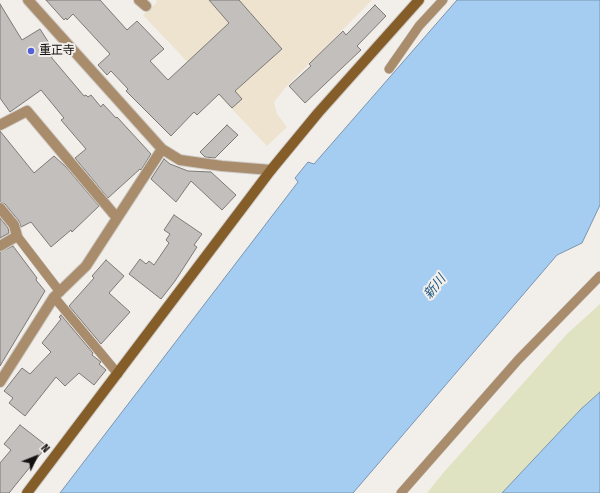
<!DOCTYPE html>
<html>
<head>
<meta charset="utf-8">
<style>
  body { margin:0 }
  #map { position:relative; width:600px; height:493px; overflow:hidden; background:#f2eeea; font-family:"Fira Sans Condensed",sans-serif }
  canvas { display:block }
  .north { position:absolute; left:16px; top:437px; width:40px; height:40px; -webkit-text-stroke:3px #f2eeea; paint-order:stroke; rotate:47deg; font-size:11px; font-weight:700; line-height:16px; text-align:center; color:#131211 }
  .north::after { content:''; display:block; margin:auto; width:14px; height:18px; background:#131211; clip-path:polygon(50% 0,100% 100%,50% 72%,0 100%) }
</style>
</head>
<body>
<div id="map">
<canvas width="600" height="493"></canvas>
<div class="north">N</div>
</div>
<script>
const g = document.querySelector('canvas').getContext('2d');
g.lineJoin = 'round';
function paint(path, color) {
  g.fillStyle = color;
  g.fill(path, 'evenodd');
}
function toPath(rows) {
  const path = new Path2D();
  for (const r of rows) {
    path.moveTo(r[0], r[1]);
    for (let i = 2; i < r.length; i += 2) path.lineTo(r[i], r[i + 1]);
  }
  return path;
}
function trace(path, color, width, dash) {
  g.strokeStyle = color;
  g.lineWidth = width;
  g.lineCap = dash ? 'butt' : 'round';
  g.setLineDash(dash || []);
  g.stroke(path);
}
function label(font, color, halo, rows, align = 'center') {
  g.font = font + ' "Fira Sans Condensed","Noto Sans JP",sans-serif';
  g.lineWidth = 4;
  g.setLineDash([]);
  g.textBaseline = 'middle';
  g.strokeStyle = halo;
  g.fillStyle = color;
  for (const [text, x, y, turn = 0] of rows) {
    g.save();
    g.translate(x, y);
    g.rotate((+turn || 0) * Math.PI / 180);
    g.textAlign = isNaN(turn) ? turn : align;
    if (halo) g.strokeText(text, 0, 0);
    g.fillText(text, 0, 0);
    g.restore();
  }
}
const industrial = toPath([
  [156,0,372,0,285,88,274,102,277,114,287,127,267,146,143,15,157,2]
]);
const green = toPath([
  [600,304,600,392,581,409,502,493,427,493,444,472,567,334]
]);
const water = toPath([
  [457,0,600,0,600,205,582,243,557,255,353,493,60,493,298,182,295,178,308,162,314,164,457,0],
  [600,392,600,493,502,493,581,409,600,392]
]);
const building = toPath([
  [46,0,100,0,127,30,137,21,164,49,150,61,168,80,229,23,209,0,239,0,282,49,235,91,242,99,232,108,219,94,197,115,194,112,171,136,126,91,128,89,111,71,107,75,98,65,110,54,73,14,67,20,66,18,64,20,46,0],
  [0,4,22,40,40,29,56,54,51,57,84,96,86,95,88,97,91,95,101,107,103,104,116,118,117,117,151,154,141,170,140,169,108,198,75,158,86,149,61,120,64,118,41,90,10,112,0,98,0,4],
  [375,5,386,16,357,46,361,50,305,103,289,86,311,66,309,64,343,31,346,35,375,5],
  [227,125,238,135,215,158,205,157,200,152,227,125],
  [0,131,34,173,54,156,66,167,99,206,72,232,71,230,51,247,31,222,21,227,19,221,5,204,0,202,0,131],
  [164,159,170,164,188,171,211,172,236,195,222,210,191,181,176,202,151,179,164,159],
  [174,215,202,234,194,245,197,247,175,281,161,299,129,274,140,259,146,264,149,261,154,265,169,243,166,240,170,234,164,230,174,215],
  [0,218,8,228,9,233,0,238,0,218],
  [13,246,37,278,36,280,45,291,0,366,0,252,13,246],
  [106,260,124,276,109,293,130,312,101,344,69,306,94,278,92,276,106,260],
  [61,315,93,353,92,355,101,362,99,364,106,370,94,385,79,373,65,386,56,377,25,416,9,403,13,398,4,391,22,368,30,374,51,352,42,343,61,319,59,317,61,315],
  [20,425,47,446,9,493,0,493,0,463,11,450,4,444,20,425]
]);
const lane = toPath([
  [389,69,419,26,443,0],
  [17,236,60,292],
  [54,297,118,374],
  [401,493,518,360,600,276]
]);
const street = toPath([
  [28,0,162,149,180,160,222,166,271,170],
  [139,0,146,6],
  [0,125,27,111,117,218],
  [0,208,14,225,17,236,0,246],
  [0,382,54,297,86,266,162,149]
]);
const secondary = toPath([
  [27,493,271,170,318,113,419,0]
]);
const markers = [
  [31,51,4,"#5161d7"]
];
const poiNames = [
  ["重正寺",39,51]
];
const waterNames = [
  ["新川",435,287,-51]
];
paint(industrial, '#eee3cf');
paint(green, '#dfe3c2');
paint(water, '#a5cdf1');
trace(water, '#7995ae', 1);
paint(building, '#c3bfbc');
trace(building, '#7d7976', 1);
trace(lane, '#cecbc7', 10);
trace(street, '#cecbc7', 12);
trace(secondary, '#cecbc7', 12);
trace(lane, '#a88c6c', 9);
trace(street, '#a88c6c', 10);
trace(secondary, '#845d29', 10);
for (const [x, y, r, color] of markers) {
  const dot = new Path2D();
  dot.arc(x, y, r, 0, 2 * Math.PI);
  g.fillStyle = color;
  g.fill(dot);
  trace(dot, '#f2eeea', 1.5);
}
label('12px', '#131211', '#f2eeea', poiNames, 'left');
label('italic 13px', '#1a5683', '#f2eeea', waterNames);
</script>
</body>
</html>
